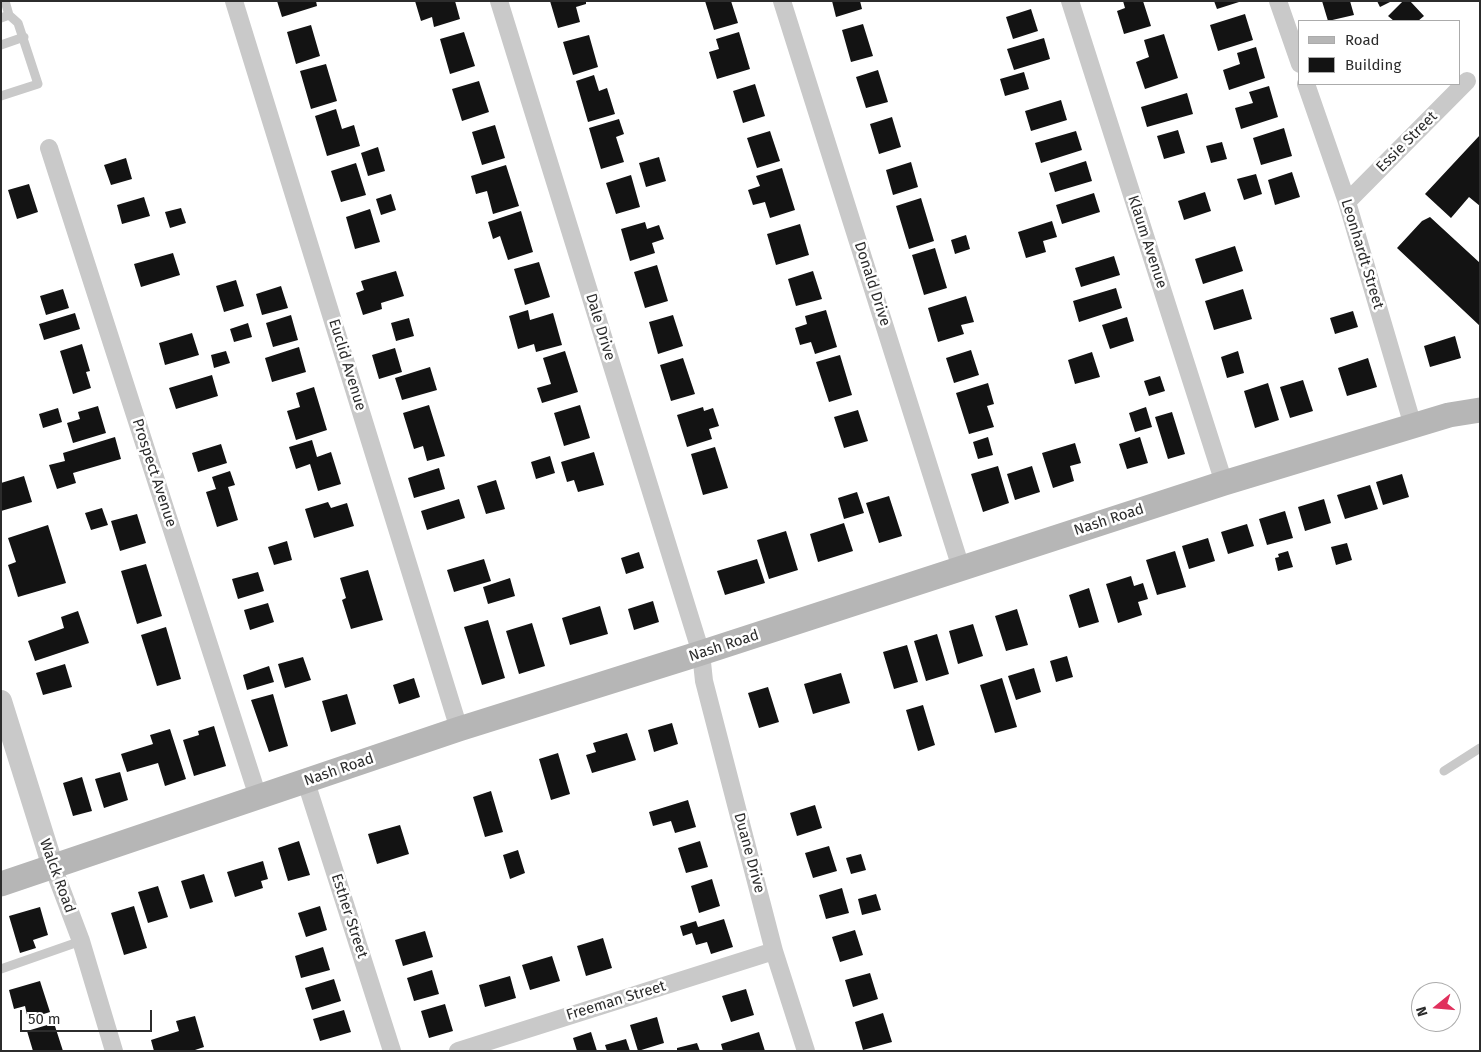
<!DOCTYPE html>
<html>
<head>
<meta charset="utf-8">
<style>
  body { margin:0 }
  #map { position:relative; width:1481px; height:1052px; overflow:hidden; background:#fff; font-family:"Fira Sans",sans-serif }
  canvas { display:block }
  .frame { position:absolute; inset:0; border:2px solid #2c2c2c; pointer-events:none }
  .legend { position:absolute; left:1298px; top:20px; width:162px; height:65px; box-sizing:border-box; background:#fff; border:1px solid #ababab; margin:0; padding:6px 9px; list-style:none; font-size:15px; color:#2c2c2c }
  .legend li { display:flex; align-items:center; gap:10px; height:25px }
  .legend b { width:25px; border:1px solid #ababab }
  .north { position:absolute; left:1411px; top:982px; width:50px; height:50px; box-sizing:border-box; background:#fff; border:1px solid #ababab; border-radius:50%; rotate:253deg; font-size:14px; font-weight:700; line-height:20px; text-align:center; color:#2c2c2c }
  .north::after { content:''; display:block; margin:auto; width:18px; height:22px; background:#e0315d; clip-path:polygon(50% 0,100% 100%,50% 72%,0 100%) }
  .scale { position:absolute; left:20px; top:1010px; width:132px; height:22px; box-sizing:border-box; border:2px solid #2c2c2c; border-top:0; padding-left:6px; font-size:15px; line-height:18px; white-space:nowrap; color:#2c2c2c; -webkit-text-stroke:4px #fff; paint-order:stroke }
</style>
</head>
<body>
<div id="map">
<canvas width="1481" height="1052"></canvas>
<div class="frame"></div>
<ul class="legend">
<li><b style="height:6px;background:#b6b6b6"></b>Road</li>
<li><b style="height:14px;background:#131313"></b>Building</li>
</ul>
<div class="north">N</div>
<div class="scale">50 m</div>
</div>
<script>
const g = document.querySelector('canvas').getContext('2d');
g.lineJoin = 'round';
function paint(path, color) {
  g.fillStyle = color;
  g.fill(path, 'evenodd');
}
function toPath(rows) {
  const path = new Path2D();
  for (const r of rows) {
    path.moveTo(r[0], r[1]);
    for (let i = 2; i < r.length; i += 2) path.lineTo(r[i], r[i + 1]);
  }
  return path;
}
function trace(path, color, width, dash) {
  g.strokeStyle = color;
  g.lineWidth = width;
  g.lineCap = dash ? 'butt' : 'round';
  g.setLineDash(dash || []);
  g.stroke(path);
}
function label(font, color, halo, rows, align = 'center') {
  g.font = font + ' "Fira Sans",sans-serif';
  g.lineWidth = 5;
  g.setLineDash([]);
  g.textBaseline = 'middle';
  g.strokeStyle = halo;
  g.fillStyle = color;
  for (const [text, x, y, turn = 0] of rows) {
    g.save();
    g.translate(x, y);
    g.rotate((+turn || 0) * Math.PI / 180);
    g.textAlign = isNaN(turn) ? turn : align;
    if (halo) g.strokeText(text, 0, 0);
    g.fillText(text, 0, 0);
    g.restore();
  }
}
const building = toPath([
  [277,1,316,1,317,6,282,17],
  [415,1,455,1,460,19,434,27,432,17,421,21],
  [550,1,586,1,586,4,576,7,580,22,558,28],
  [705,1,731,1,738,23,714,30],
  [832,1,860,1,862,9,836,17],
  [1123,1,1143,1,1151,26,1124,34,1117,11,1125,8],
  [1214,1,1239,1,1239,2,1217,9],
  [1322,1,1350,1,1354,15,1328,21],
  [1377,1,1392,1,1380,7],
  [1403,1,1410,1,1424,16,1418,21,1394,21,1388,16],
  [1031,9,1038,31,1013,39,1006,17],
  [1245,14,1253,40,1218,51,1210,25],
  [863,24,873,56,851,62,842,30],
  [311,25,320,56,296,64,287,32],
  [464,32,475,66,450,74,440,39],
  [739,32,750,69,717,79,709,52,719,49,716,39],
  [1164,34,1178,78,1145,89,1136,62,1149,57,1144,40],
  [589,35,598,67,573,75,563,42],
  [1044,38,1050,59,1014,70,1007,49],
  [1256,47,1265,78,1229,90,1223,70,1240,64,1237,53],
  [326,64,337,101,311,109,300,71],
  [878,70,888,102,866,108,856,77],
  [1024,72,1029,89,1005,96,1000,79],
  [594,75,599,91,607,88,615,114,588,122,576,81],
  [479,81,489,112,462,121,452,89],
  [755,84,765,116,743,123,733,91],
  [1269,86,1278,117,1241,129,1235,108,1253,103,1249,92],
  [1187,93,1193,114,1147,127,1141,107],
  [1061,100,1067,120,1031,131,1025,111],
  [336,109,342,129,354,125,360,146,327,156,315,116],
  [892,117,901,147,879,154,870,124],
  [619,119,624,134,616,137,624,162,601,169,589,128],
  [495,125,505,158,482,165,472,132],
  [1284,128,1292,156,1261,165,1253,138],
  [1178,130,1185,153,1164,159,1157,136],
  [770,131,780,161,757,168,747,138],
  [1076,131,1082,150,1041,163,1035,143],
  [1480,135,1480,206,1469,197,1451,218,1425,194],
  [1222,142,1227,159,1211,163,1206,146],
  [378,147,385,171,368,176,361,153],
  [659,157,666,181,646,187,639,163],
  [126,158,132,179,111,185,104,165],
  [1086,161,1092,181,1055,192,1049,173],
  [911,162,918,187,893,195,886,170],
  [356,163,366,195,341,202,331,171],
  [506,165,519,206,493,214,487,191,476,194,471,176],
  [782,168,795,210,770,218,765,202,753,205,748,190,760,186,756,176],
  [1292,172,1300,197,1275,205,1268,180],
  [1256,174,1262,194,1244,200,1237,179],
  [631,175,640,207,616,214,606,183],
  [29,184,38,212,17,219,8,190],
  [1205,192,1211,211,1184,220,1178,201],
  [1094,193,1100,212,1062,224,1056,205],
  [391,194,396,210,381,215,376,199],
  [144,197,150,216,122,224,117,205],
  [921,198,934,241,909,249,896,206],
  [181,208,186,223,170,228,165,212],
  [370,209,380,242,355,249,346,217],
  [521,211,533,252,508,260,500,236,493,239,488,222],
  [1430,217,1480,263,1480,326,1397,248,1422,221],
  [1052,221,1057,237,1043,241,1046,252,1026,258,1018,232],
  [645,222,647,229,659,225,664,239,652,243,655,253,630,261,621,229],
  [800,224,809,255,776,265,767,234],
  [966,235,970,249,955,254,951,240],
  [1235,246,1243,271,1203,284,1195,259],
  [935,248,947,288,924,295,912,255],
  [173,253,180,275,141,287,134,264],
  [1114,256,1120,275,1081,287,1075,268],
  [539,262,550,297,525,305,514,269],
  [657,265,668,301,645,308,634,272],
  [396,271,404,296,381,303,382,309,363,315,356,293,364,290,361,281],
  [813,271,822,299,796,306,788,279],
  [236,280,244,306,224,312,216,286],
  [281,286,288,308,262,315,256,294],
  [1116,288,1122,308,1079,322,1073,301],
  [63,289,69,308,46,315,40,296],
  [1243,289,1252,319,1214,330,1205,301],
  [966,296,974,322,961,325,964,334,938,342,928,308],
  [528,310,530,320,553,313,562,345,536,352,534,344,518,349,509,316],
  [826,310,837,347,815,354,811,342,800,345,795,328,807,324,805,316],
  [1353,311,1358,327,1335,334,1330,318],
  [75,313,80,329,44,340,39,324],
  [291,315,298,340,273,347,266,323],
  [673,315,683,346,658,354,649,322],
  [1127,317,1134,341,1110,349,1102,325],
  [409,318,414,336,396,341,391,323],
  [248,323,252,337,234,342,230,329],
  [192,333,199,355,165,365,159,343],
  [1455,336,1461,358,1430,367,1424,346],
  [82,344,90,371,86,372,91,388,73,394,60,351],
  [299,347,306,372,272,382,265,358],
  [395,348,402,372,379,379,372,355],
  [971,350,979,375,954,383,946,358],
  [226,351,230,363,214,368,211,355],
  [565,351,578,392,542,403,537,388,551,384,543,358],
  [1238,351,1244,373,1227,378,1221,357],
  [1092,352,1100,377,1075,384,1068,360],
  [840,355,852,395,829,402,816,362],
  [683,358,695,394,671,401,660,365],
  [1368,358,1377,387,1347,396,1338,368],
  [430,367,437,390,402,400,395,378],
  [212,375,218,396,176,409,169,388],
  [1160,376,1165,391,1149,396,1144,381],
  [1303,380,1313,411,1290,418,1280,387],
  [988,383,994,404,987,406,994,427,969,434,956,393],
  [1268,383,1279,420,1255,428,1244,391],
  [314,387,327,430,296,440,287,411,300,407,296,393],
  [429,405,445,456,427,461,423,446,414,449,403,413],
  [580,405,590,438,564,446,554,413],
  [98,406,106,433,73,443,67,423,80,419,78,412],
  [703,407,704,411,713,408,719,426,709,429,712,439,687,447,677,415],
  [1146,407,1152,427,1135,432,1129,413],
  [58,408,62,422,43,428,39,414],
  [858,410,868,441,844,448,834,417],
  [1172,412,1185,454,1168,459,1155,417],
  [115,437,121,459,73,473,76,483,57,489,49,465,65,461,63,453],
  [988,437,993,455,978,459,973,442],
  [1140,437,1148,463,1127,469,1119,444],
  [312,440,317,457,331,452,341,484,318,491,310,464,296,469,289,447],
  [1075,443,1081,463,1070,466,1074,481,1053,488,1042,453],
  [221,444,227,463,198,472,192,453],
  [715,447,728,488,703,495,691,454],
  [594,452,604,485,578,492,574,480,567,482,561,462],
  [550,456,555,473,536,479,531,462],
  [998,466,1009,503,983,512,971,474],
  [1032,466,1040,492,1015,500,1007,474],
  [439,468,445,489,414,498,408,478],
  [230,471,235,485,228,487,238,520,217,527,206,492,216,489,212,477],
  [1402,474,1409,497,1383,505,1376,482],
  [24,476,32,502,1,511,1,483],
  [496,480,505,509,486,514,477,486],
  [1370,485,1378,509,1345,519,1337,495],
  [857,492,864,513,844,519,838,498],
  [889,496,902,536,879,543,866,503],
  [459,499,465,518,427,530,421,511],
  [1324,499,1331,523,1305,531,1298,507],
  [328,502,331,508,347,503,354,526,314,538,305,509],
  [102,508,108,525,91,530,85,513],
  [1285,511,1293,538,1267,545,1259,519],
  [137,514,146,543,120,551,111,521],
  [844,523,853,551,818,562,810,534],
  [1247,524,1254,546,1228,554,1221,532],
  [48,525,66,583,18,597,8,565,16,562,8,538],
  [786,531,798,570,769,579,757,540],
  [1208,538,1215,561,1189,569,1182,546],
  [287,541,292,560,274,565,268,547],
  [1347,543,1352,560,1336,565,1331,547],
  [1175,551,1186,587,1157,595,1146,560],
  [1288,551,1293,567,1278,571,1275,558,1279,557,1278,554],
  [639,552,644,568,626,574,621,558],
  [484,559,491,581,454,592,447,570],
  [757,559,765,583,725,595,717,571],
  [146,564,162,616,137,624,121,571],
  [368,570,383,620,351,629,342,600,346,598,340,578],
  [258,572,264,591,238,599,232,579],
  [1131,576,1134,586,1143,583,1148,599,1138,602,1142,615,1118,623,1106,584],
  [510,578,515,596,488,604,483,587],
  [1089,588,1099,622,1079,628,1069,595],
  [653,601,659,622,634,630,628,609],
  [268,603,274,622,250,630,244,610],
  [600,606,608,634,570,645,562,618],
  [1017,609,1028,645,1006,651,995,616],
  [78,611,89,643,35,661,28,641,64,628,61,617],
  [488,620,505,678,482,685,464,627],
  [532,623,545,666,519,674,506,631],
  [973,624,983,656,958,664,949,631],
  [166,627,181,679,157,686,141,635],
  [937,634,949,674,926,681,914,641],
  [907,645,918,682,894,689,883,652],
  [1067,656,1073,677,1056,682,1050,661],
  [303,657,311,680,285,688,278,664],
  [65,664,72,687,43,695,36,673],
  [269,666,274,682,247,690,243,675],
  [1034,668,1041,692,1016,700,1008,676],
  [841,673,850,703,813,714,804,684],
  [414,678,420,697,399,704,393,685],
  [1002,678,1017,727,995,733,980,685],
  [768,687,779,722,759,728,748,693],
  [273,694,288,746,269,752,251,700],
  [347,694,356,724,331,732,322,701],
  [923,705,935,745,918,751,906,710],
  [672,723,678,744,654,752,648,730],
  [214,726,226,766,194,776,183,740,199,735,198,731],
  [170,729,186,779,165,786,158,763,127,772,121,754,153,744,150,735],
  [627,733,636,760,592,773,586,755,596,752,593,743],
  [558,753,570,794,551,800,539,759],
  [120,772,128,800,104,808,95,779],
  [82,777,92,811,73,816,63,783],
  [491,791,503,832,485,837,473,797],
  [688,800,696,827,675,833,671,821,653,826,649,812],
  [815,805,822,828,797,836,790,813],
  [400,825,409,854,377,864,368,834],
  [299,841,310,875,288,881,278,848],
  [700,841,708,867,686,873,678,848],
  [829,846,837,871,813,878,805,853],
  [518,850,525,873,510,879,503,855],
  [861,854,866,870,851,874,846,858],
  [263,861,268,879,261,881,263,888,235,897,227,872],
  [204,874,213,902,190,909,181,881],
  [712,879,720,906,699,913,691,886],
  [158,886,168,917,148,923,138,892],
  [842,888,849,913,826,919,819,895],
  [876,894,881,910,862,915,858,899],
  [134,906,147,948,124,955,111,913],
  [320,906,327,930,306,937,298,913],
  [40,907,48,935,33,940,36,948,20,953,9,916],
  [724,919,733,947,711,954,707,942,696,945,692,933,683,936,680,926,696,921,698,927],
  [855,930,863,955,840,962,832,937],
  [425,931,433,957,403,966,395,940],
  [603,938,612,968,586,976,577,946],
  [323,947,330,970,301,978,295,956],
  [552,956,560,981,530,990,522,965],
  [432,970,439,994,414,1001,407,978],
  [870,973,878,999,853,1007,845,980],
  [510,976,516,998,485,1007,479,985],
  [334,979,341,1001,312,1010,305,988],
  [40,981,50,1012,28,1019,25,1006,14,1009,9,990],
  [746,989,754,1015,731,1022,722,996],
  [445,1004,453,1031,429,1038,421,1011],
  [344,1010,351,1032,320,1041,313,1019],
  [883,1013,892,1042,863,1050,855,1022],
  [195,1016,204,1047,192,1051,154,1051,151,1040,179,1031,176,1021],
  [657,1017,664,1043,638,1051,630,1025],
  [54,1023,63,1051,33,1051,27,1031],
  [591,1032,597,1051,577,1051,573,1038],
  [759,1032,765,1051,723,1051,721,1044],
  [626,1039,630,1051,607,1051,605,1045],
  [697,1043,700,1051,677,1051,677,1048]
]);
const service = toPath([
  [1,18,9,15,5,1],
  [1,45,24,37],
  [1,96,38,84,18,23,9,15],
  [1444,771,1480,748],
  [1,969,81,941]
]);
const minor = toPath([
  [234,1,459,729],
  [499,1,701,653,704,681,774,951,806,1051],
  [782,1,961,568],
  [1070,1,1224,483],
  [1278,1,1300,64],
  [1306,84,1347,202,1413,426],
  [49,148,258,797],
  [1347,202,1467,81],
  [306,782,392,1051],
  [53,867,81,941,114,1051],
  [458,1051,774,951]
]);
const tertiary = toPath([
  [1,701,53,867]
]);
const secondary = toPath([
  [1,884,459,729,701,653,1224,483,1449,415,1480,410]
]);
const streetNames = [
  ["Essie Street",1407,142,-45],
  ["Klaum Avenue",1147,242,72],
  ["Leonhardt Street",1362,254,73],
  ["Donald Drive",872,284,72],
  ["Dale Drive",600,327,73],
  ["Euclid Avenue",347,365,73],
  ["Prospect Avenue",154,473,72],
  ["Nash Road",1109,520,-18],
  ["Nash Road",724,646,-18],
  ["Nash Road",339,770,-19],
  ["Duane Drive",749,853,75],
  ["Walck Road",57,876,70],
  ["Esther Street",349,916,72],
  ["Freeman Street",616,1001,-17]
];
paint(building, '#131313');
trace(service, '#c9c9c9', 9);
trace(minor, '#c9c9c9', 18);
trace(tertiary, '#c9c9c9', 22);
trace(secondary, '#b6b6b6', 25);
label('15px', '#2c2c2c', '#fff', streetNames);
</script>
</body>
</html>
